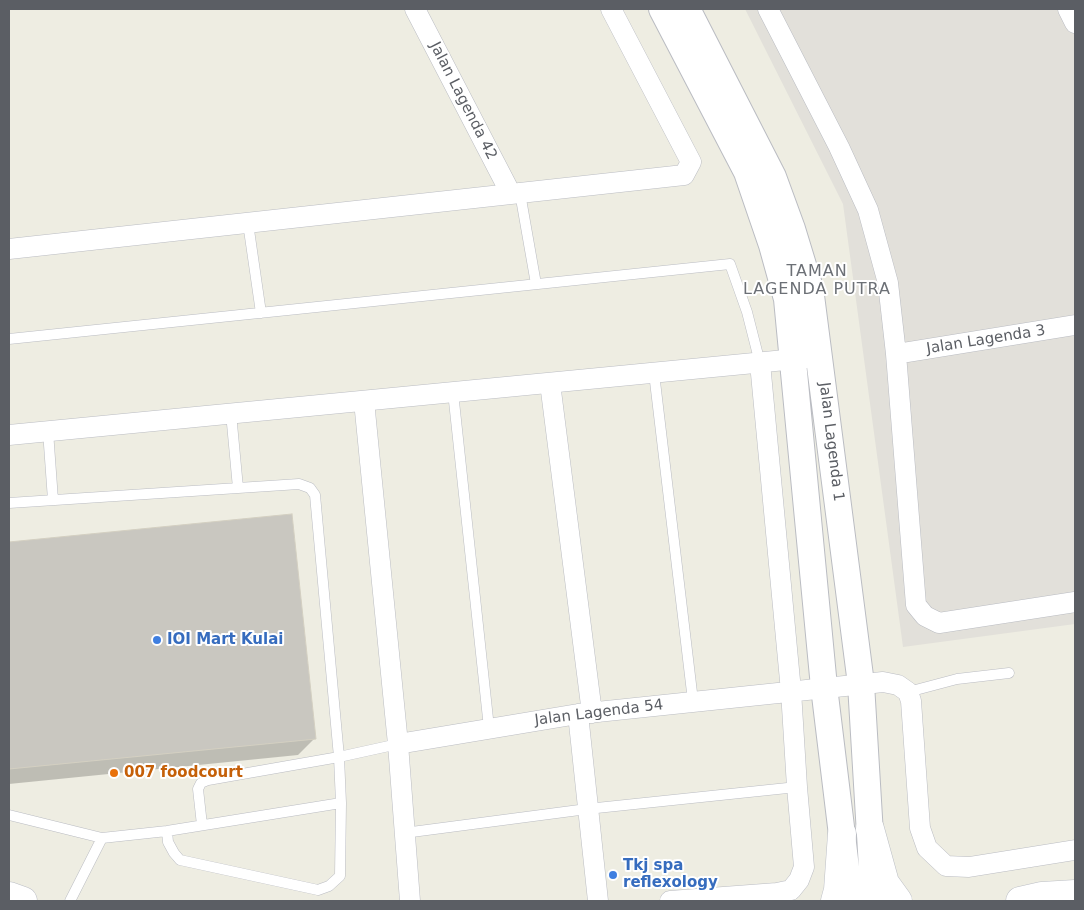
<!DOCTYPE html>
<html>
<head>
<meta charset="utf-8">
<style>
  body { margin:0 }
  #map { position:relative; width:1084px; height:910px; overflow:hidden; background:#eeede2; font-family:"DejaVu Sans",sans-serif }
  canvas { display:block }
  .frame { position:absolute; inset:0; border:10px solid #5b5e64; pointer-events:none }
</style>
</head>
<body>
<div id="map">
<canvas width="1084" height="910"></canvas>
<div class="frame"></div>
</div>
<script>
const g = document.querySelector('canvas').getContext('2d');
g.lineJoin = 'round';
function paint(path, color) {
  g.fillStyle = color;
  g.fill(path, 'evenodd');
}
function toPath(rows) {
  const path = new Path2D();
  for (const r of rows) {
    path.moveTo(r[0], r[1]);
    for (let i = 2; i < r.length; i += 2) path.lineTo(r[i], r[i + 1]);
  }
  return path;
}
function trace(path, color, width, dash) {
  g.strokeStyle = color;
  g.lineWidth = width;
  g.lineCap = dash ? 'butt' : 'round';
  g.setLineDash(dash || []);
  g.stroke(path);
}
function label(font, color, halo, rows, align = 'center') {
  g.font = font + ' "DejaVu Sans",sans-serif';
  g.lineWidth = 4;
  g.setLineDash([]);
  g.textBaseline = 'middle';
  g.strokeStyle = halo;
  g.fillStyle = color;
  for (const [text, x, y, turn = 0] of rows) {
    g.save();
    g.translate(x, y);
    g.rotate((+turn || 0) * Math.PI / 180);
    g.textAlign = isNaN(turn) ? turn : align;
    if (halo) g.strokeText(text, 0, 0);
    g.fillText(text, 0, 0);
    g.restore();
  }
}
const industrial = toPath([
  [745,9,1075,9,1075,624,903,647,843,204]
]);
const shadow = toPath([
  [291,515,315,738,298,755,9,784,9,544]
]);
const building = toPath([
  [292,514,316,739,9,769,9,542,292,514]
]);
const service = toPath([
  [520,193,536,284],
  [248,223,261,313],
  [9,339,730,264,747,312,760,363],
  [654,373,693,701],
  [453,392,489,728],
  [231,413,238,488],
  [48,431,53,500],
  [9,503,299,484,310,488,315,495,339,757,341,803,167,831,102,838,9,815],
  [908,692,957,679,1009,673],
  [202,825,198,789,201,783,208,780,339,757,398,744],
  [167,831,168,842,174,853,180,860,318,890,329,886,340,876,341,803],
  [404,833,587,809,797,787],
  [70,901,102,838]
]);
const minor = toPath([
  [415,9,511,194],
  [768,9,839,147,868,210,888,283,896,354,916,605,925,616,939,623,1075,602],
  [1068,9,1075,23],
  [9,249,684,175,691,162,611,9],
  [896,354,1075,325],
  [550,383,592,713],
  [364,401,398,744,410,901],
  [9,435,806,358],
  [578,714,598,901],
  [398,744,578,714,883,682,898,685,908,692,911,701,920,828,927,848,946,866,969,867,1075,850],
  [670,901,777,893,791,890,799,880,804,867,797,787,791,691,760,363]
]);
const tertiary = toPath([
  [662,9,747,172,772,245,787,299,824,687,850,901],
  [687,9,773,177,792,229,810,288,861,684,874,901]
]);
const secondary = toPath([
  [870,829,885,883,898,901],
  [9,896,23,901],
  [835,901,838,890,842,834],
  [1020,901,1042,896,1075,894]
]);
const markers = [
  [157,640,5,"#3f7fe0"],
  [114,773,5,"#e8710a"],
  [613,875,5,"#3f7fe0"]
];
const streetNames = [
  ["Jalan Lagenda 42",463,101,63],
  ["Jalan Lagenda 3",986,340,-9],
  ["Jalan Lagenda 1",831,442,83],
  ["Jalan Lagenda 54",599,713,-7]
];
const shopNames = [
  ["IOI Mart Kulai",167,640],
  ["Tkj spa",623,866],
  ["reflexology",623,883]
];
const foodNames = [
  ["007 foodcourt",124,773]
];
const neighbourhoodNames = [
  ["TAMAN",817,272],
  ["LAGENDA PUTRA",817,290]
];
paint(industrial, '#e2e0da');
paint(shadow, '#0003');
paint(building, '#c9c7c0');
trace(building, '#d3cfc1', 1);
trace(service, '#babcc2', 11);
trace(minor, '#babcc2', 21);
trace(tertiary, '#babcc2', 28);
trace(secondary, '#bbbec5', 29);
trace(service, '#fff', 10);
trace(minor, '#fff', 20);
trace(tertiary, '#fff', 26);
trace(secondary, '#fff', 28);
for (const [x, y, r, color] of markers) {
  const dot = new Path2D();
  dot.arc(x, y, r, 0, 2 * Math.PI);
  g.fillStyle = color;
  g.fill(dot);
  trace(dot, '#fff', 2);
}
label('15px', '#5b5e64', '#fff', streetNames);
label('bold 15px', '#366cbe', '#fff', shopNames, 'left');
label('bold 15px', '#c56008', '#fff', foodNames, 'left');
g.letterSpacing = '1px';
label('16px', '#6c7076', '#fff', neighbourhoodNames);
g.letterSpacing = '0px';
</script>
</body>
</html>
